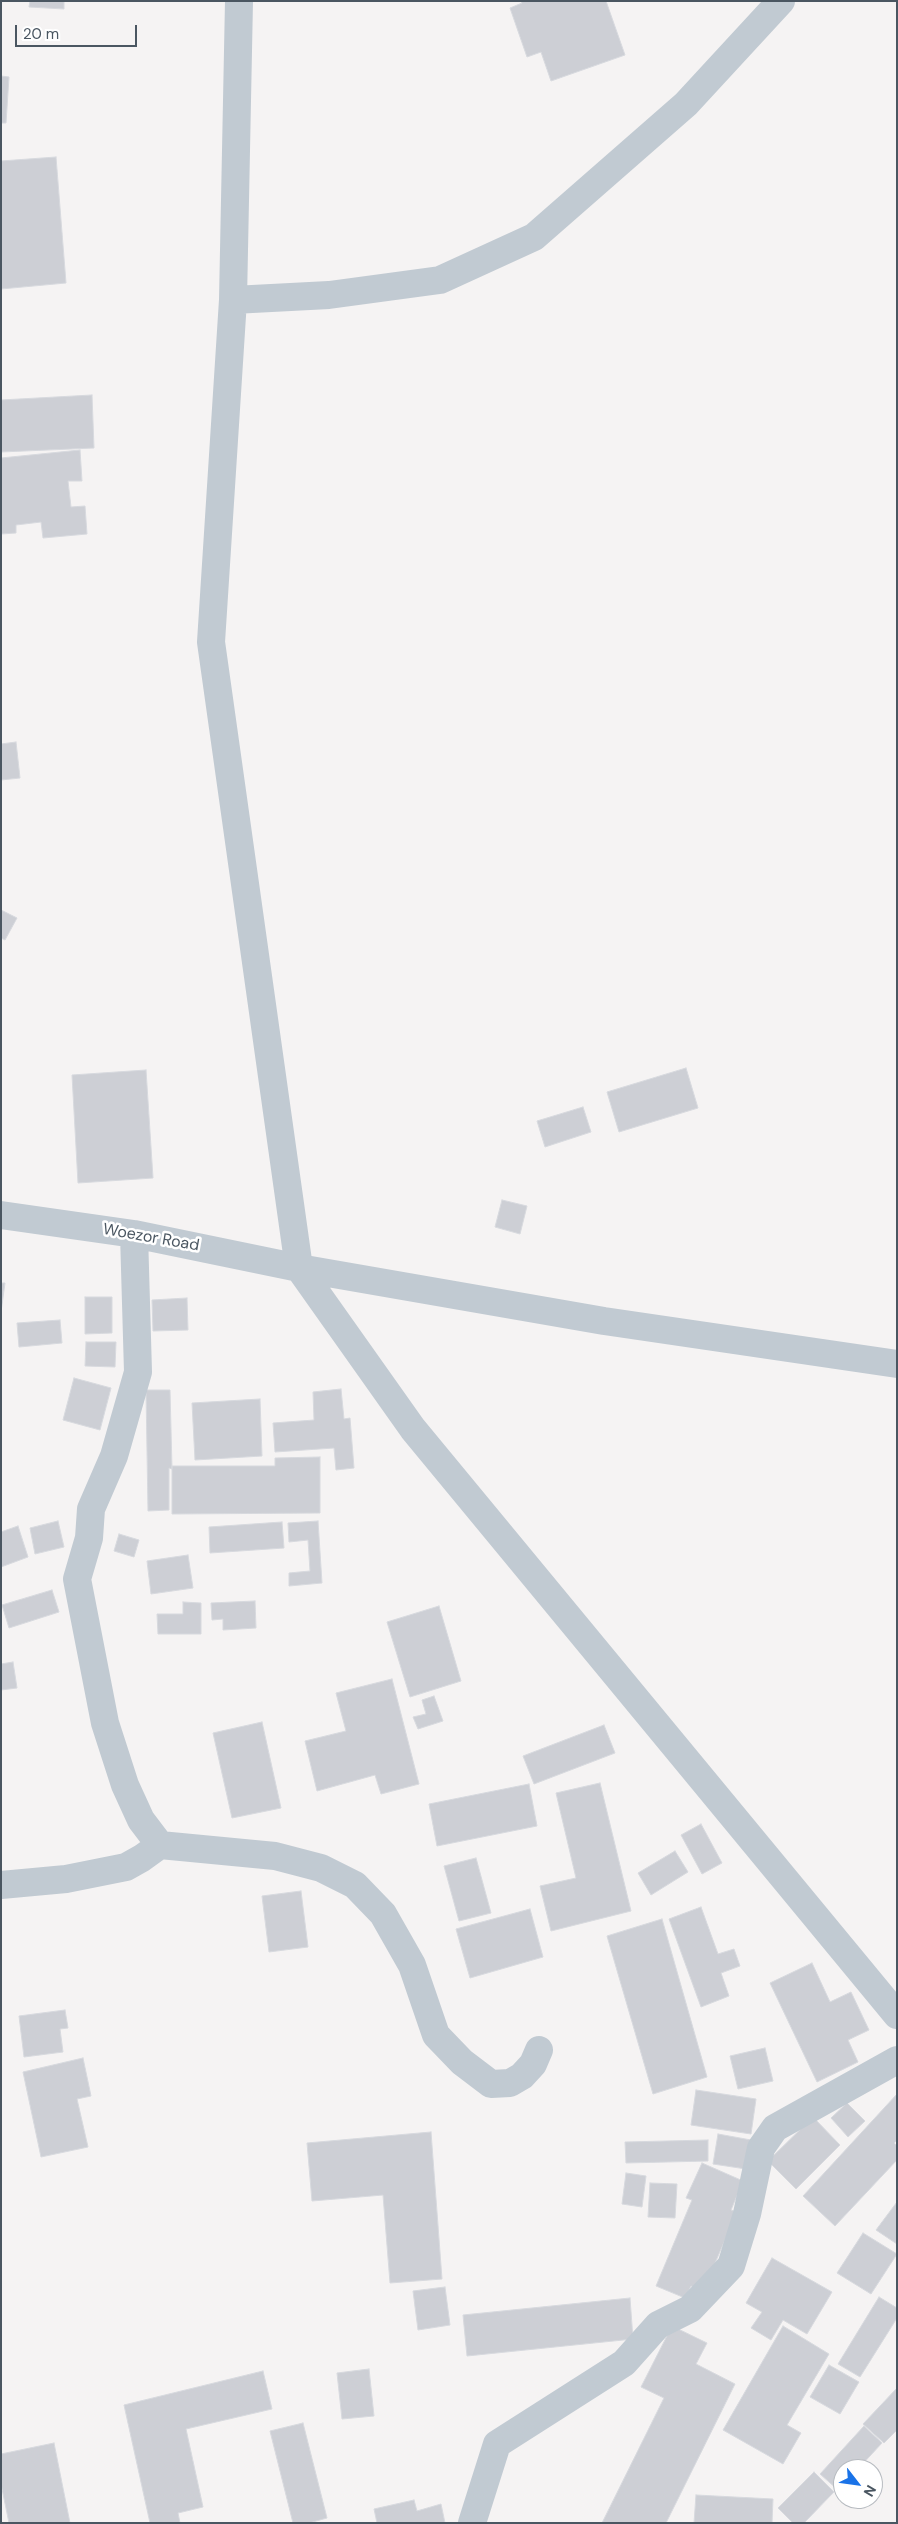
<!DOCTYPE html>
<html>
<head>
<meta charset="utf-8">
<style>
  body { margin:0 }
  #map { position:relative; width:898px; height:2524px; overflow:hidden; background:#f5f3f3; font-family:"DM Sans",sans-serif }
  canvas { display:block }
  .frame { position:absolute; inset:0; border:2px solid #4a5661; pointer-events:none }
  .north { position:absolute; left:833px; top:2459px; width:50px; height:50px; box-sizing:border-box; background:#fff; border:1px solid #b7bbc0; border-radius:50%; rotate:120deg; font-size:14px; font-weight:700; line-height:20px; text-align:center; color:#4a5661 }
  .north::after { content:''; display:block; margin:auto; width:18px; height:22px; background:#1a73e8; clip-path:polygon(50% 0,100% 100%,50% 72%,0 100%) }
  .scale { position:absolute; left:15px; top:25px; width:122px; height:22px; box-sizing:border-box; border:2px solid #4a5661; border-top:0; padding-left:6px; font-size:15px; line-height:18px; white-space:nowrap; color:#4a5661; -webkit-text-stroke:4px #fff; paint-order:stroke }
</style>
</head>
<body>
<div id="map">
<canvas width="898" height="2524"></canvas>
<div class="frame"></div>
<div class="north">N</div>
<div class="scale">20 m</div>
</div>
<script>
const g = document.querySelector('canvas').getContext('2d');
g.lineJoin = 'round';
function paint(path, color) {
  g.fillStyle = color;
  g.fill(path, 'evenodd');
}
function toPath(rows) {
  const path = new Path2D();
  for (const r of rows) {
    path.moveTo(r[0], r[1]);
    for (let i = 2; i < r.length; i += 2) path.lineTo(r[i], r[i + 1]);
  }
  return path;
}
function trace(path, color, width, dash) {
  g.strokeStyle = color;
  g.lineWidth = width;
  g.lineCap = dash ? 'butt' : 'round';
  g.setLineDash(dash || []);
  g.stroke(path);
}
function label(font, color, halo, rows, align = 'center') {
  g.font = font + ' "DM Sans",sans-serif';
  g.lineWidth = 5;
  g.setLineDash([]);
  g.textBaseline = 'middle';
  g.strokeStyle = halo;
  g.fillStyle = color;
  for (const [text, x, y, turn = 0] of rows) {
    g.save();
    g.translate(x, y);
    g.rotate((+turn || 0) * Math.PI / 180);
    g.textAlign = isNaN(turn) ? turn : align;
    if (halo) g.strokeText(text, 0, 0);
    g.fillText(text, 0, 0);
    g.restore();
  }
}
const building = toPath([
  [30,1,64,1,64,9,29,7,30,1],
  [521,1,606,1,625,55,551,81,541,52,527,57,510,8,522,3,521,1],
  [1,76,9,77,6,123,1,123,1,76],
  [56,157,66,283,1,289,1,161,56,157],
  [92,395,94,448,1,452,1,400,92,395],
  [80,450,82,481,68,481,71,507,85,506,87,534,43,538,41,522,16,525,16,533,1,534,1,458,80,450],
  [16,742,20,778,1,780,1,744,16,742],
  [1,910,17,918,5,940,1,938,1,910],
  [686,1068,698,1108,619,1132,607,1092,686,1068],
  [146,1070,153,1178,78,1183,72,1075,146,1070],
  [583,1107,591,1132,545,1147,537,1121,583,1107],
  [502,1200,527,1206,520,1234,495,1227,502,1200],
  [1,1283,5,1283,1,1312,1,1283],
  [85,1297,112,1297,112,1333,85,1334,85,1297],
  [187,1298,188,1330,153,1331,152,1300,187,1298],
  [60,1320,62,1343,19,1347,17,1323,60,1320],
  [86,1342,116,1342,115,1367,85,1366,86,1342],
  [74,1378,111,1388,100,1430,63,1420,74,1378],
  [341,1389,344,1419,350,1418,354,1468,336,1470,334,1448,275,1452,273,1423,314,1420,313,1392,341,1389],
  [146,1390,170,1390,172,1469,169,1468,169,1510,148,1511,146,1390],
  [260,1399,262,1456,195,1460,192,1403,260,1399],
  [320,1457,320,1513,172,1514,172,1466,275,1466,275,1458,320,1457],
  [58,1521,64,1547,35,1554,30,1528,58,1521],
  [318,1521,322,1583,289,1586,289,1573,310,1571,308,1540,289,1542,288,1523,318,1521],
  [282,1522,284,1548,210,1553,209,1527,282,1522],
  [18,1526,28,1557,1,1567,1,1532,18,1526],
  [119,1534,139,1540,134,1557,114,1551,119,1534],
  [188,1555,193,1588,151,1594,147,1561,188,1555],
  [52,1590,59,1612,9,1628,2,1605,52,1590],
  [255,1601,256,1628,223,1630,223,1619,212,1620,211,1603,255,1601],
  [183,1602,201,1603,201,1634,158,1634,157,1614,183,1614,183,1602],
  [439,1606,461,1681,410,1697,387,1622,439,1606],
  [13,1662,17,1688,1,1690,1,1664,13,1662],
  [392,1679,419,1784,381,1794,375,1775,317,1791,305,1741,346,1731,336,1693,392,1679],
  [434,1696,443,1721,418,1729,413,1717,426,1714,422,1700,434,1696],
  [262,1722,281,1808,232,1818,213,1733,262,1722],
  [604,1725,615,1753,534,1784,523,1756,604,1725],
  [600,1783,631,1911,551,1931,540,1886,576,1878,556,1793,600,1783],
  [529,1784,537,1826,437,1846,429,1804,529,1784],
  [701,1824,722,1863,702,1874,681,1835,701,1824],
  [675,1851,688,1872,651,1895,638,1873,675,1851],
  [476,1858,491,1913,459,1921,444,1866,476,1858],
  [301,1891,308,1947,269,1952,262,1896,301,1891],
  [701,1907,718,1954,734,1949,740,1966,721,1973,729,1996,701,2007,669,1919,701,1907],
  [530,1909,543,1957,470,1978,456,1929,530,1909],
  [662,1919,707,2077,653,2094,607,1936,662,1919],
  [812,1963,830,2002,851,1992,869,2030,848,2040,858,2062,817,2082,770,1983,812,1963],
  [65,2010,68,2028,60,2029,63,2052,24,2057,19,2016,65,2010],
  [765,2048,773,2081,738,2089,730,2056,765,2048],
  [83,2058,91,2096,77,2099,88,2147,41,2157,23,2072,83,2058],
  [696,2090,756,2099,751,2134,691,2125,696,2090],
  [897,2094,897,2140,894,2143,897,2146,897,2160,835,2226,803,2196,897,2094],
  [847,2103,865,2121,848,2137,831,2118,847,2103],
  [813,2117,840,2145,796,2189,768,2161,813,2117],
  [431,2132,442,2279,390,2283,383,2195,312,2201,307,2143,431,2132],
  [718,2134,751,2140,746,2169,713,2164,718,2134],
  [708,2140,708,2161,626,2163,625,2142,708,2140],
  [702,2163,743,2181,731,2210,737,2212,703,2291,691,2286,685,2298,656,2286,692,2200,686,2198,702,2163],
  [626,2173,646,2176,642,2207,622,2204,626,2173],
  [650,2183,677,2184,675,2218,648,2217,650,2183],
  [897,2202,897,2244,876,2230,897,2202],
  [863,2233,897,2254,871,2294,837,2273,863,2233],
  [772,2258,832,2292,807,2334,783,2320,771,2340,751,2328,762,2312,746,2303,772,2258],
  [445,2287,450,2325,418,2330,413,2291,445,2287],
  [879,2297,897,2308,897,2318,860,2377,838,2364,879,2297],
  [630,2298,633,2339,467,2356,463,2315,630,2298],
  [672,2326,707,2343,696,2364,735,2384,666,2523,602,2523,664,2398,641,2387,672,2326],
  [783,2326,829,2354,787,2425,801,2433,783,2464,723,2430,783,2326],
  [829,2365,859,2382,840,2414,810,2397,829,2365],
  [369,2369,374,2416,342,2419,337,2373,369,2369],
  [263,2371,272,2409,186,2429,203,2507,178,2513,180,2523,150,2523,124,2405,263,2371],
  [897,2388,897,2430,884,2443,863,2424,897,2388],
  [303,2423,327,2518,309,2523,293,2523,270,2431,303,2423],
  [864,2426,882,2443,858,2469,843,2469,843,2485,838,2490,820,2474,864,2426],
  [54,2443,70,2523,9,2523,1,2484,1,2454,54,2443],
  [814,2472,834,2492,804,2523,793,2523,778,2508,814,2472],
  [696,2495,773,2499,772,2523,694,2523,696,2495],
  [414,2500,417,2511,441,2504,445,2523,377,2523,374,2509,414,2500]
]);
const minor = toPath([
  [239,1,233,300,211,642,299,1268,413,1429,897,2015],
  [233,300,329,295,440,280,534,237,686,104,781,1],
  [1,1215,134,1234,299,1268,604,1321,897,1364],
  [134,1234,138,1372,114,1456,91,1509,89,1538,77,1579,105,1723,125,1785,141,1820,160,1845,275,1856,321,1868,355,1885,383,1914,412,1965,436,2035,462,2062,491,2084,510,2083,522,2076,533,2064,539,2050],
  [1,1885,66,1879,126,1867,142,1858,160,1845],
  [472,2523,497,2444,624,2363,658,2325,690,2309,731,2266,747,2214,761,2148,775,2128,897,2060]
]);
const streetNames = [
  ["Woezor Road",151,1238,10]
];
paint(building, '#cdcfd5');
trace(building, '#d7d9de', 1);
trace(minor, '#c1cad2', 28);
label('16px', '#4a5661', '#fff', streetNames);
</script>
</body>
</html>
